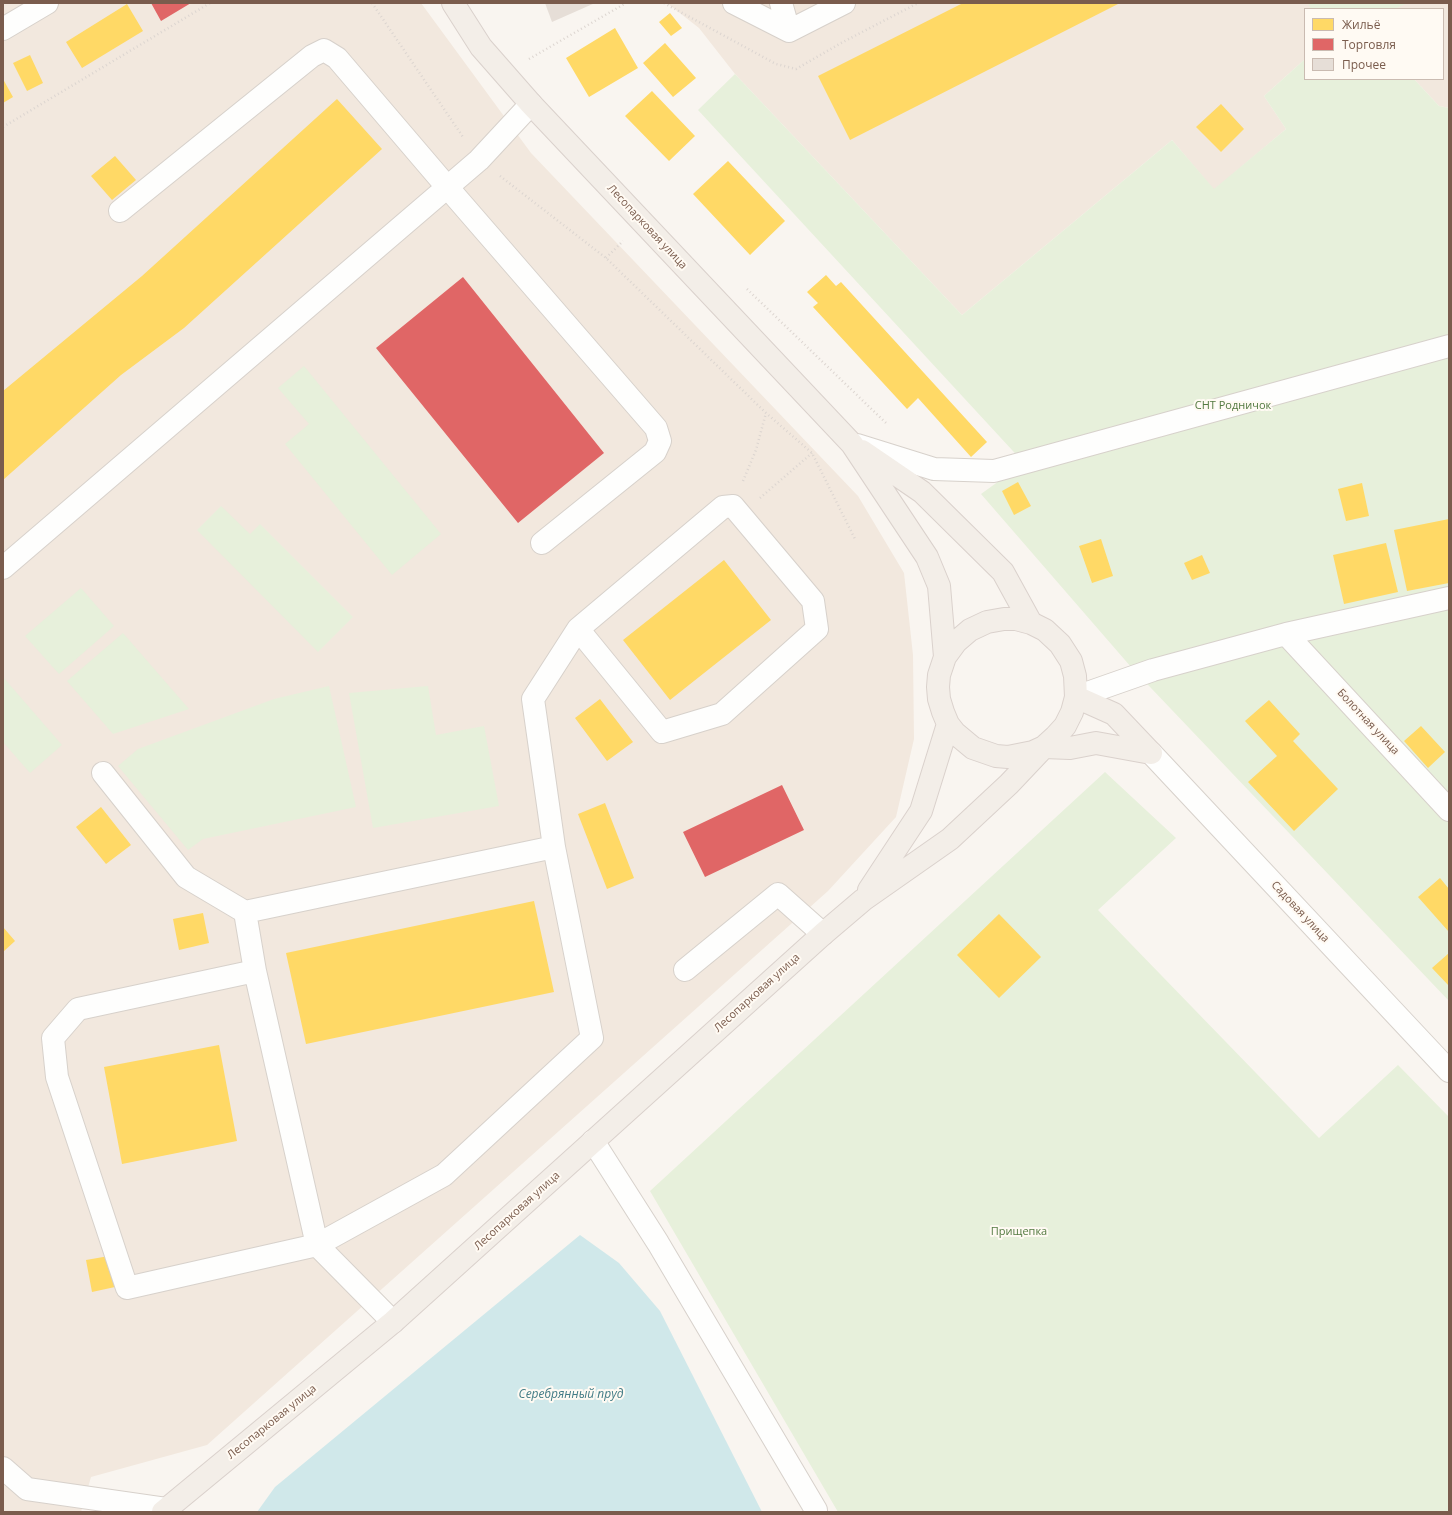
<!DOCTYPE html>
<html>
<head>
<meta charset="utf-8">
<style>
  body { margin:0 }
  #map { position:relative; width:1452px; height:1515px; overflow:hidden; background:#f9f5f0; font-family:"Open Sans",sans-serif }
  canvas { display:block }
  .frame { position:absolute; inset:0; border:4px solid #7a5c4d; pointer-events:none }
  .legend { position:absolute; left:1304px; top:8px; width:140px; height:72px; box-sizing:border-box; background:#fffaf3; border:1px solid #cabbb1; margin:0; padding:5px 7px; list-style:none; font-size:12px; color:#7a5c4d }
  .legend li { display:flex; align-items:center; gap:8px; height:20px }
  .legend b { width:20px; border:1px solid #cabbb1 }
</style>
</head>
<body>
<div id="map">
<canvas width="1452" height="1515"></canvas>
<div class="frame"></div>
<ul class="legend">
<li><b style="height:11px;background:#ffd966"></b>Жильё</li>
<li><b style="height:11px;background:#e06666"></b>Торговля</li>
<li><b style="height:11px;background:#e6ded7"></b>Прочее</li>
</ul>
</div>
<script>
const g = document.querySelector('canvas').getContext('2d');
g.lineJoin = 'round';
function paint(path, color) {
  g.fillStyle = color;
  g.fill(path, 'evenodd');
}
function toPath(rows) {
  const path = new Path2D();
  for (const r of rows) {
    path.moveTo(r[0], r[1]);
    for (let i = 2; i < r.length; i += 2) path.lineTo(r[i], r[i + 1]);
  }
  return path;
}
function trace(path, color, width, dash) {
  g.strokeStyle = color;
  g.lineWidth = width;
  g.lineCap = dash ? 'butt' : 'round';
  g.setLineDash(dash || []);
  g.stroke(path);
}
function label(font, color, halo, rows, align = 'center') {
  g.font = font + ' "Open Sans",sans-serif';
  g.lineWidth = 4;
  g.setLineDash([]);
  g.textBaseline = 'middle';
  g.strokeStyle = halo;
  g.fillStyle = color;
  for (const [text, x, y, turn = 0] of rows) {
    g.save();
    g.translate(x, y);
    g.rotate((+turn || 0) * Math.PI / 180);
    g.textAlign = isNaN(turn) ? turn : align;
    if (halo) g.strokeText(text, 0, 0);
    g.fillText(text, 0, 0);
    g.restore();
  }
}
const residential = toPath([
  [3,3,421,3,531,153,858,496,904,573,913,655,914,739,896,817,828,891,207,1445,91,1477,81,1512,3,1512],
  [667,3,1449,3,1449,108,1439,106,1414,79,1443,79,1443,9,1305,9,1305,59,1264,96,1286,129,1214,190,1172,140,962,315,735,74,699,28]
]);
const green = toPath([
  [1308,3,1407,3,1395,9,1311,9],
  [1305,59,1305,79,1414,79,1439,106,1449,108,1449,1001,1131,667,981,494,1024,463,698,110,735,74,962,315,1172,140,1214,189,1286,129,1264,96],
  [304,366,441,534,392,575,285,444,309,424,278,388],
  [221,506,250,534,260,524,353,617,318,652,197,530],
  [81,588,114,626,59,674,25,636],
  [123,633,189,709,113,734,67,681],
  [3,677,62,745,30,773,3,742],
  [329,686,356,807,203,839,188,850,118,766,138,749,274,699],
  [428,686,436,735,484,726,499,806,373,828,349,693],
  [1105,772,1176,838,1098,910,1319,1138,1398,1065,1449,1117,1449,1512,838,1512,650,1191]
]);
const water = toPath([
  [580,1235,619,1263,660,1311,762,1512,257,1512,275,1487]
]);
const homes = toPath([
  [963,3,1120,3,850,140,818,76],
  [127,4,143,31,82,68,66,42],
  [670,13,682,28,671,36,659,22],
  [615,28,638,68,589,97,566,58],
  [665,43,696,78,673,97,643,63],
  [30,55,43,83,27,91,13,63],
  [3,79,13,97,3,103],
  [652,91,695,136,669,161,625,116],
  [337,99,382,149,184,328,121,375,3,480,3,391,142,276],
  [1221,104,1244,129,1221,152,1196,127],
  [115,156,136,180,112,200,91,176],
  [728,161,785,221,750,255,693,194],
  [826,275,836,286,841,282,987,442,971,457,918,398,907,409,813,307,818,303,807,292],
  [1018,482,1031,506,1014,515,1002,491],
  [1362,483,1369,516,1346,521,1338,489],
  [1449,519,1449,583,1407,591,1394,530],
  [1101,539,1113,576,1092,583,1079,546],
  [1386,543,1398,592,1344,604,1333,555],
  [1202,555,1210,573,1192,580,1184,563],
  [724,560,771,620,670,700,623,640],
  [600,699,633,742,607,761,575,718],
  [1269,700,1300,734,1293,741,1338,789,1294,831,1248,782,1277,756,1245,721],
  [1421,726,1445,752,1428,768,1404,741],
  [605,803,634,878,607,889,578,814],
  [101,807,131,845,106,864,76,827],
  [1440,878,1449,889,1449,932,1418,897],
  [534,901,554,992,306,1044,286,953],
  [203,913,209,943,179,950,173,919],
  [999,914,1041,957,999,998,957,955],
  [3,927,15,941,3,952],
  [1449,953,1449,986,1432,968],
  [219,1045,237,1141,122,1164,104,1067],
  [109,1256,115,1287,92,1292,86,1260]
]);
const shops = toPath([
  [151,3,191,3,161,21],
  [463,277,604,453,518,523,376,348],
  [782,785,804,830,705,877,683,832]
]);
const building = toPath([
  [545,3,595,3,552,22]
]);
const path = toPath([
  [372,3,463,137],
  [664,3,776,64,796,69,843,42,918,3],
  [529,59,626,3],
  [3,127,210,3],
  [500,176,606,258,766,413,812,453,855,539],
  [606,258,623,241],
  [747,289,887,424],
  [743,481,756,450,766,413],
  [760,498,812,453]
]);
const minor = toPath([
  [734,3,789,31,844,3],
  [781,3,789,31],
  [3,29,47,3],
  [120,211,312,56,324,50,337,58,448,188,656,428,660,441,655,452,542,543],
  [857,445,934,469,994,471,1449,346],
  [3,568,479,160,531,104],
  [1286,634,1449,810],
  [1076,697,1153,670,1286,634,1449,598],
  [1151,753,1449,1071],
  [103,773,186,877,245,912],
  [554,847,533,699,578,629,723,507,733,506,813,601,817,629,722,714,662,732,578,629],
  [685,970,778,894,823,934],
  [255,971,317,1245,444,1175,592,1038,554,847,245,912,255,971,78,1009,53,1038,57,1077,127,1288,317,1245,393,1322],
  [593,1141,658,1243,816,1510],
  [3,1468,27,1489,166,1509]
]);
const major = toPath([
  [453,3,481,47,531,104,852,444,927,557,939,586,945,657],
  [862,451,922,492,1003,572,1031,623],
  [1076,697,1114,714,1151,753],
  [869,890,921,811,948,724],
  [163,1512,393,1322,823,934,863,900,950,839,1009,784,1044,747,1055,737,1065,726,1072,712,1076,697,1075,676,1071,661,1060,644,1045,630,1031,623,1016,619,1004,619,987,622,970,630,956,642,945,657,939,675,938,687,939,699,943,712,948,724,955,733,973,748,996,756,1008,757,1033,752,1044,747,1070,748,1096,743,1151,753]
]);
const streetNames = [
  ["Лесопарковая улица",647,227,47],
  ["Болотная улица",1368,722,47],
  ["Садовая улица",1300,912,47],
  ["Лесопарковая улица",757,993,-42],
  ["Лесопарковая улица",517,1211,-42],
  ["Лесопарковая улица",272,1422,-39]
];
const parkNames = [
  ["СНТ Родничок",1233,406],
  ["Прищепка",1019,1232]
];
const waterNames = [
  ["Серебрянный пруд",571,1395]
];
paint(residential, '#f2e8de');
paint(green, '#e7f0db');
paint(water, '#d0e8ea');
paint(homes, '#ffd966');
paint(shops, '#e06666');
paint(building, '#e6ded7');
trace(minor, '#d7d1cb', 24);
trace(major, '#dad1cc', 24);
trace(path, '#dcd5d0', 2.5, [1, 3]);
trace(minor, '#fefefd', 22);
trace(major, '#f3eee8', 22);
label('11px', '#7a5c4d', '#fffaf3', streetNames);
label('11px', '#537a41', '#fffaf3', parkNames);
label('italic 12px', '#437c86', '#fffaf3', waterNames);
</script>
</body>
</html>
